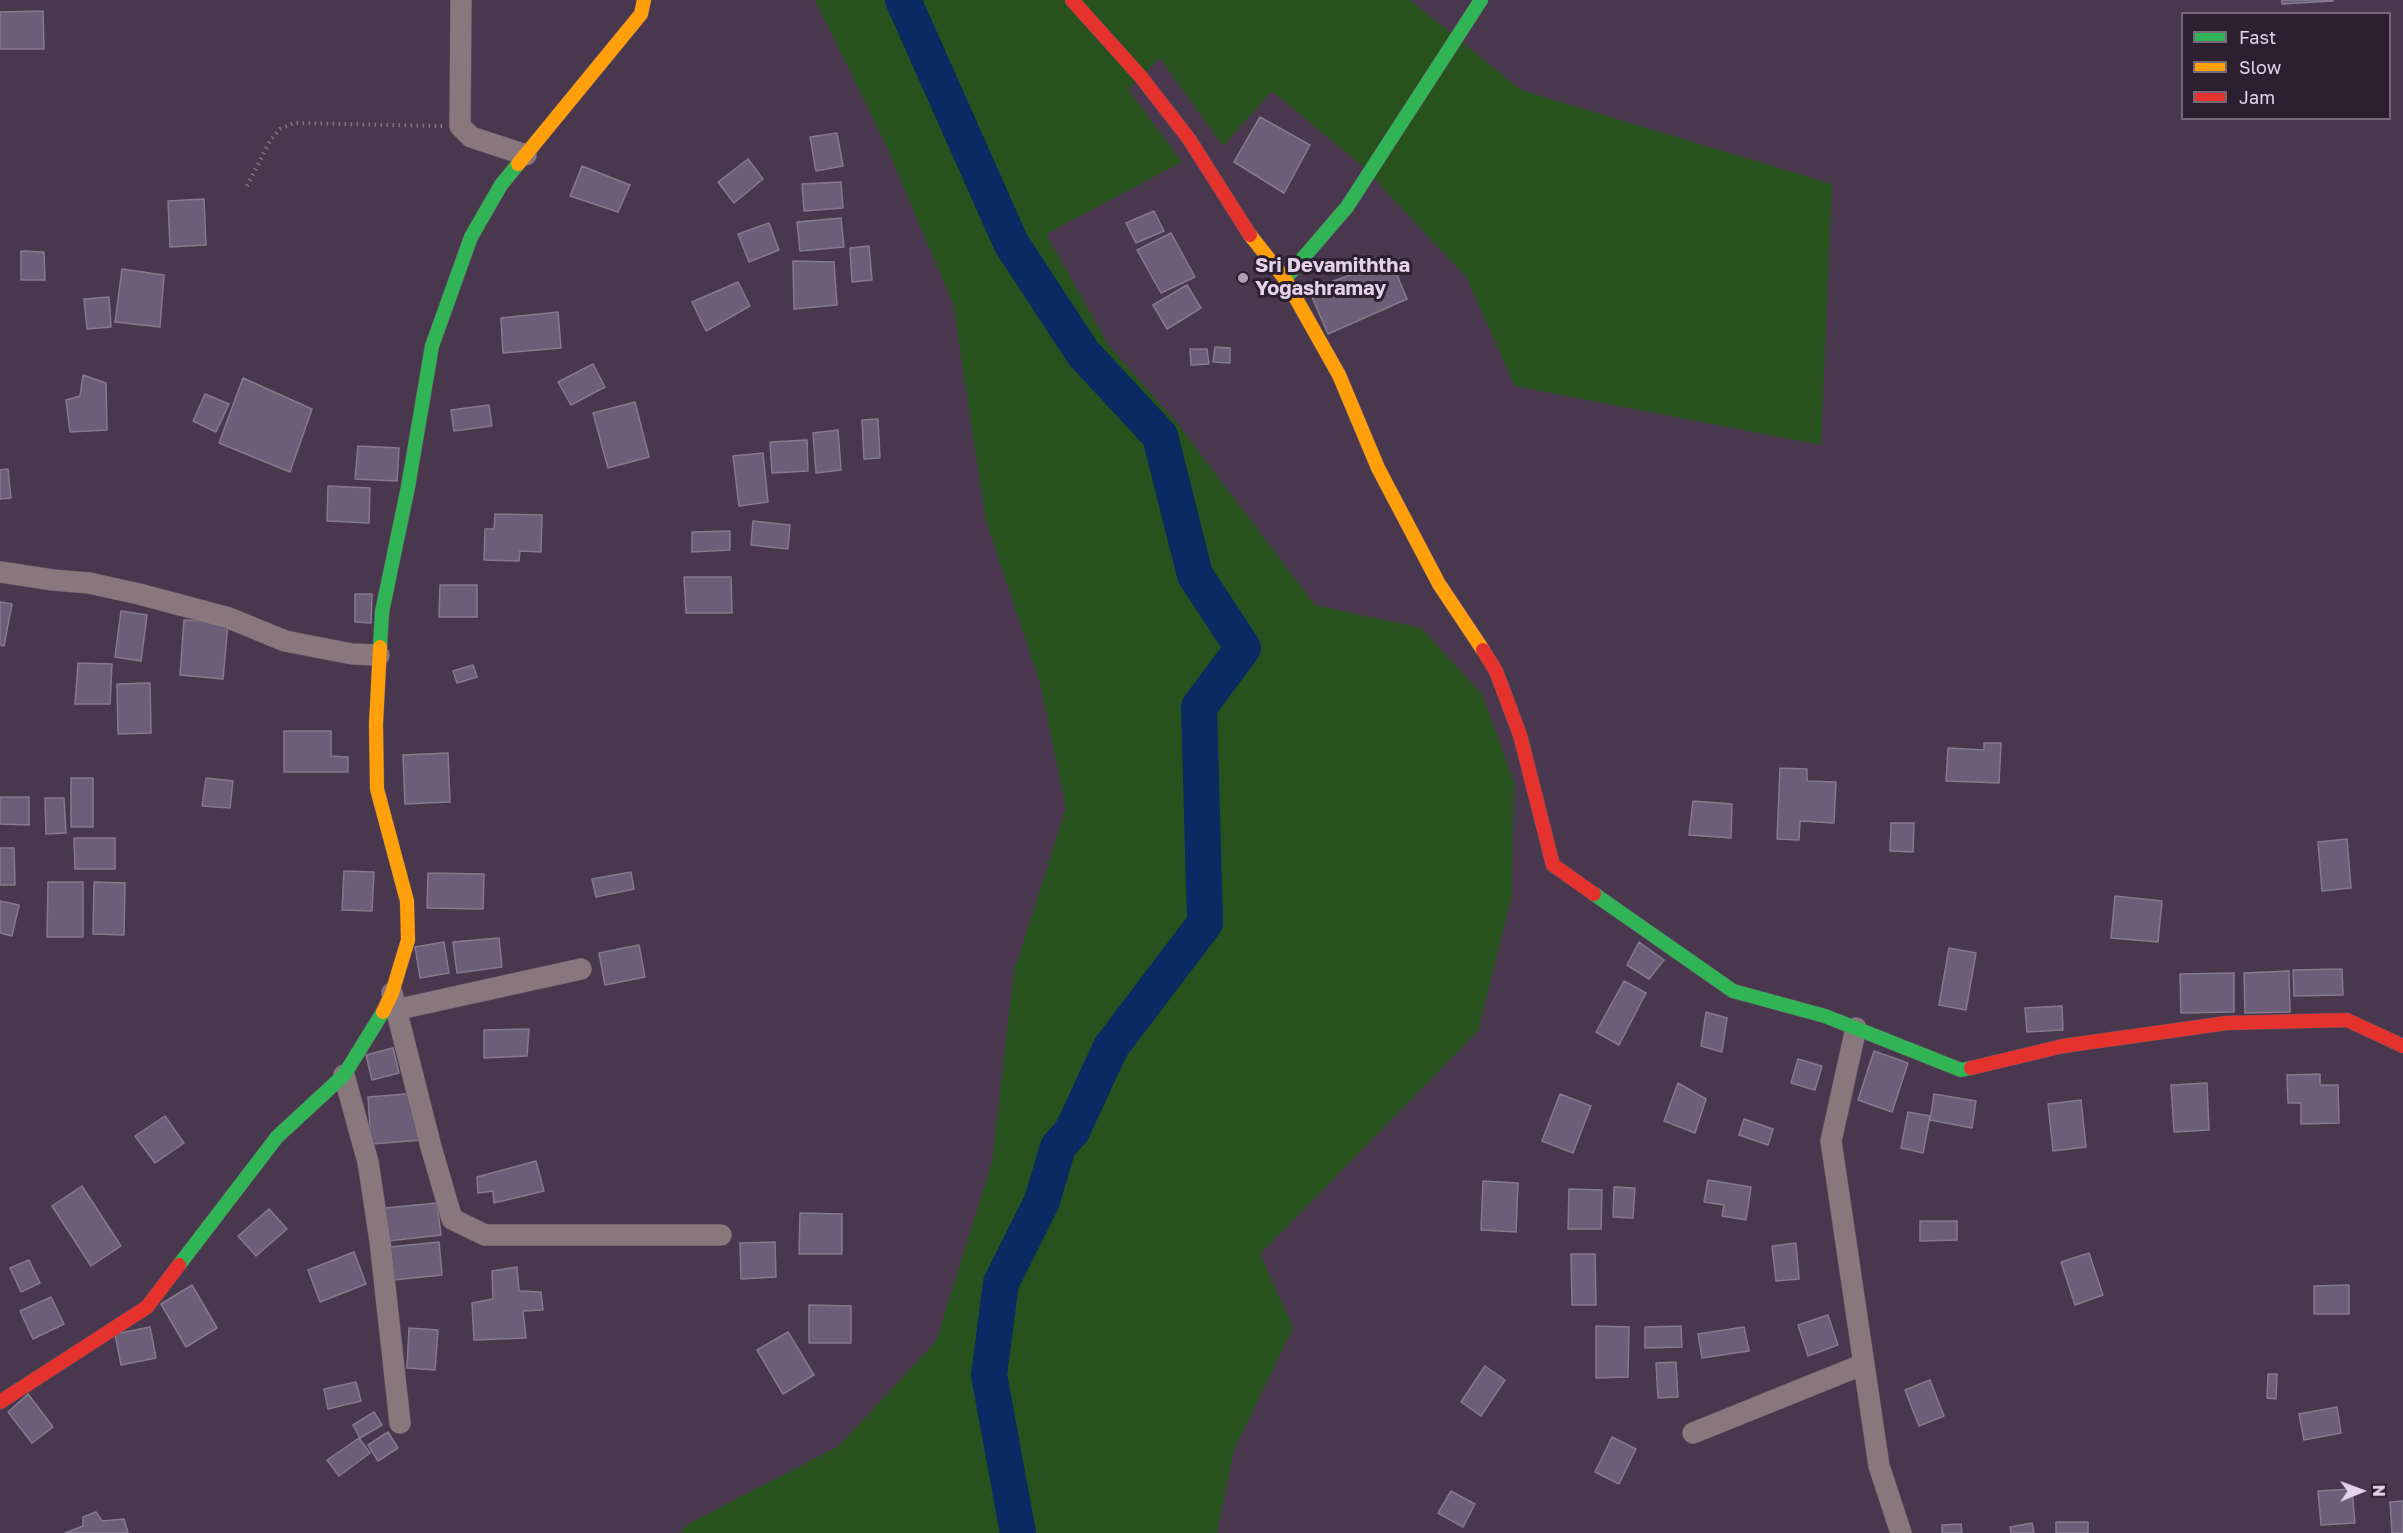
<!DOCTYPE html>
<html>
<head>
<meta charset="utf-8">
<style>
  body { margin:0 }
  #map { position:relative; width:2403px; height:1533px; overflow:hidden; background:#49384d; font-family:"Golos Text",sans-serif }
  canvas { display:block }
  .legend { position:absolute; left:2181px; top:12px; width:210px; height:108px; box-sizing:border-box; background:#2c1f2f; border:2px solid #766779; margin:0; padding:8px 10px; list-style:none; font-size:18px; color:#e4d2e8 }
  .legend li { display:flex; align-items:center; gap:12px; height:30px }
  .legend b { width:30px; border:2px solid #766779 }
  .north { position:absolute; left:2331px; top:1461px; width:60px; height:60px; -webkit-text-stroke:4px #2c1f2f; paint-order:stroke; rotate:89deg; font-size:16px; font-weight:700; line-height:24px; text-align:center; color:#e4d2e8 }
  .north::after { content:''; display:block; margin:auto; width:21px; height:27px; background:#e4d2e8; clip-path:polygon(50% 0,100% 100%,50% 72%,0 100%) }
</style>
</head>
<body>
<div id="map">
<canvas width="2403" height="1533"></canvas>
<ul class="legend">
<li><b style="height:8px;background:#30b455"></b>Fast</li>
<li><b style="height:8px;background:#ff9f0a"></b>Slow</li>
<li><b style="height:8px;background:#e5322d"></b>Jam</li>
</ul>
<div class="north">N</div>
</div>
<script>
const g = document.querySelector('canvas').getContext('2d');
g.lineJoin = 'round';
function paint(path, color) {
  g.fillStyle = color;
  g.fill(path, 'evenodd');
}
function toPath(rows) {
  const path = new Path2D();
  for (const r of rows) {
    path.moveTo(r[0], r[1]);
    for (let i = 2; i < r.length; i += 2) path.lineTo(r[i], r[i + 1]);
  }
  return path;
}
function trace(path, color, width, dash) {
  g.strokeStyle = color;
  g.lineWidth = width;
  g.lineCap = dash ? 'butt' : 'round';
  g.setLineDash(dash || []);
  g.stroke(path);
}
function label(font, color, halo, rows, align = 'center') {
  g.font = font + ' "Golos Text",sans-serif';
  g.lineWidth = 6;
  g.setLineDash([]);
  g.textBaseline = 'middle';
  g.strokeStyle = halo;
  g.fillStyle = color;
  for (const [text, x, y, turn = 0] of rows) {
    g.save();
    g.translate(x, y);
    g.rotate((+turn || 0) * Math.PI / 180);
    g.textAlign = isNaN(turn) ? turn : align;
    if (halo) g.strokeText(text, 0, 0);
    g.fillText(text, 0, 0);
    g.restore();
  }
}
const green = toPath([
  [815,0,1410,0,1521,90,1832,184,1821,445,1515,386,1466,277,1361,165,1272,91,1223,146,1160,58,1128,89,1182,162,1046,234,1109,346,1177,423,1315,605,1421,628,1482,694,1514,782,1512,895,1478,1031,1260,1254,1293,1328,1234,1450,1217,1533,679,1533,690,1523,839,1446,936,1341,992,1162,1014,971,1066,808,1040,683,986,521,953,304,885,143]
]);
const river = toPath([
  [903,0,1011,243,1083,353,1160,436,1195,575,1243,648,1199,707,1205,923,1111,1047,1072,1131,1058,1147,1042,1201,1001,1283,989,1375,1018,1533]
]);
const building = toPath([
  [2282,0,2333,0,2333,1,2282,4,2282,0],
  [43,11,44,49,0,49,0,12,43,11],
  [1260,117,1310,145,1284,193,1234,162,1260,117],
  [837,133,843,166,816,171,810,137,837,133],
  [748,159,763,179,734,203,718,182,748,159],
  [582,166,630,185,618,212,570,196,582,166],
  [841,182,843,208,804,211,802,184,841,182],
  [204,199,206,245,170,247,168,201,204,199],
  [1154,211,1164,231,1136,243,1126,223,1154,211],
  [841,218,844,247,800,251,797,222,841,218],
  [769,223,779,250,749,262,738,234,769,223],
  [1171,233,1195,277,1161,293,1137,250,1171,233],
  [869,246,872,280,852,282,850,248,869,246],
  [21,251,44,252,45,280,21,280,21,251],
  [1391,260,1407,299,1328,334,1309,290,1391,260],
  [793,261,834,262,837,305,794,309,793,261],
  [122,269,164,275,160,327,115,322,122,269],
  [738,282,750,306,706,331,692,302,738,282],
  [1187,285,1201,308,1167,329,1153,305,1187,285],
  [109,297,111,327,87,329,84,299,109,297],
  [558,312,561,348,503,353,501,318,558,312],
  [1215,347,1230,348,1230,363,1213,362,1215,347],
  [1190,349,1207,349,1209,364,1191,365,1190,349],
  [593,364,605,387,571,405,558,382,593,364],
  [83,375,106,383,107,430,70,432,66,400,80,396,83,375],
  [243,378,312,409,290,472,219,443,243,378],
  [205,394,229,404,216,432,193,421,205,394],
  [635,402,649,457,608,468,593,413,635,402],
  [489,405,492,426,454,431,451,410,489,405],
  [878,419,880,458,864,459,862,420,878,419],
  [838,430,841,470,816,473,813,433,838,430],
  [807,440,808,471,772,473,770,442,807,440],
  [358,446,399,448,397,481,355,479,358,446],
  [763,453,768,502,739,506,733,456,763,453],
  [8,469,11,498,0,499,0,470,8,469],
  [328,486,370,488,369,523,327,521,328,486],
  [495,514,542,515,541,552,520,551,519,561,484,560,485,529,494,529,495,514],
  [753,521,790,525,788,549,751,545,753,521],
  [730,531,730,550,692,552,692,532,730,531],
  [684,577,731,577,732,613,686,613,684,577],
  [440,585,477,585,477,617,439,617,440,585],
  [355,594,372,594,371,623,355,622,355,594],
  [0,602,12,604,4,646,0,645,0,602],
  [121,611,147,615,141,661,115,657,121,611],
  [184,620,228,623,223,679,180,675,184,620],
  [78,663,112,664,110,704,75,704,78,663],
  [473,665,477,677,457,683,453,671,473,665],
  [150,683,151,733,118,734,117,684,150,683],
  [284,731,331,731,331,756,348,757,348,772,284,772,284,731],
  [1984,743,2001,743,1999,783,1946,781,1948,748,1984,750,1984,743],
  [448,753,450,802,405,804,403,755,448,753],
  [1780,768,1807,769,1807,781,1836,782,1834,823,1800,821,1799,840,1777,839,1780,768],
  [71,778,93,778,93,827,71,827,71,778],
  [206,778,233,781,230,808,202,806,206,778],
  [0,797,29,797,29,825,0,824,0,797],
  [45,798,64,798,66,833,46,834,45,798],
  [1693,801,1732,804,1731,838,1689,835,1693,801],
  [1891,823,1914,823,1913,852,1890,851,1891,823],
  [74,838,115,838,115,869,75,869,74,838],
  [2347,839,2351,888,2322,891,2318,842,2347,839],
  [0,848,14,848,15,885,0,885,0,848],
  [344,871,374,872,372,911,342,910,344,871],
  [631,872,634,889,596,897,592,879,631,872],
  [428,873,484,874,483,909,427,908,428,873],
  [48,882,83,882,83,937,47,937,48,882],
  [94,882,125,883,124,935,93,934,94,882],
  [2115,896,2162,901,2158,942,2111,938,2115,896],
  [0,901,19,905,12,936,0,933,0,901],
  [499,938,502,967,457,973,453,942,499,938],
  [444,942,449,973,420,978,415,947,444,942],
  [1639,942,1664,960,1649,979,1627,965,1639,942],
  [639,945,645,977,605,985,599,953,639,945],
  [1949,948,1976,953,1966,1010,1939,1005,1949,948],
  [2342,969,2343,995,2294,996,2293,970,2342,969],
  [2289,971,2290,1012,2245,1013,2244,973,2289,971],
  [2234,973,2234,1012,2181,1013,2180,974,2234,973],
  [1624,981,1646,993,1619,1045,1596,1032,1624,981],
  [2062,1006,2063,1030,2027,1032,2025,1008,2062,1006],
  [1706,1012,1727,1018,1722,1052,1701,1046,1706,1012],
  [529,1029,527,1056,484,1058,484,1030,529,1029],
  [393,1048,399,1073,372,1080,366,1055,393,1048],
  [1874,1051,1908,1063,1892,1112,1858,1100,1874,1051],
  [1798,1059,1822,1066,1815,1090,1791,1083,1798,1059],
  [2320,1074,2320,1085,2338,1085,2339,1123,2301,1124,2301,1103,2288,1103,2287,1075,2320,1074],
  [1678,1083,1706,1099,1695,1133,1664,1121,1678,1083],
  [2207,1083,2209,1130,2174,1132,2171,1085,2207,1083],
  [419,1093,423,1140,371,1144,368,1097,419,1093],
  [1560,1094,1591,1106,1573,1153,1542,1141,1560,1094],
  [1934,1094,1976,1101,1972,1128,1930,1120,1934,1094],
  [2081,1100,2086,1147,2053,1151,2048,1104,2081,1100],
  [1908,1112,1930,1116,1923,1153,1901,1148,1908,1112],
  [165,1116,184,1143,155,1163,135,1136,165,1116],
  [1744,1119,1773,1129,1768,1145,1739,1135,1744,1119],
  [536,1161,544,1191,494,1203,493,1191,478,1193,477,1177,536,1161],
  [1708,1180,1751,1187,1746,1220,1722,1216,1724,1205,1704,1202,1708,1180],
  [1483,1181,1518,1183,1516,1232,1481,1230,1483,1181],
  [82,1186,121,1246,91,1266,52,1206,82,1186],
  [1614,1187,1635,1188,1633,1218,1613,1217,1614,1187],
  [1569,1189,1602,1190,1601,1229,1568,1229,1569,1189],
  [437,1203,441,1235,388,1241,385,1208,437,1203],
  [269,1209,287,1229,256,1256,238,1236,269,1209],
  [800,1213,842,1214,842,1254,799,1254,800,1213],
  [1920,1221,1957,1221,1957,1240,1920,1241,1920,1221],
  [439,1242,442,1275,393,1280,390,1247,439,1242],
  [775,1242,776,1277,741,1279,740,1243,775,1242],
  [1796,1243,1799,1279,1776,1281,1772,1246,1796,1243],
  [354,1252,366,1284,320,1302,308,1270,354,1252],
  [2089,1253,2103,1295,2075,1305,2061,1262,2089,1253],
  [1571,1254,1595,1254,1596,1305,1572,1305,1571,1254],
  [29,1260,40,1283,21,1292,10,1268,29,1260],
  [517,1267,519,1291,541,1292,543,1310,523,1311,526,1338,474,1340,472,1303,493,1299,492,1271,517,1267],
  [192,1285,217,1328,186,1347,161,1304,192,1285],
  [2349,1285,2349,1314,2314,1314,2314,1286,2349,1285],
  [51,1297,64,1324,33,1339,20,1311,51,1297],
  [809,1305,851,1306,851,1343,809,1343,809,1305],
  [1828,1315,1838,1345,1808,1356,1798,1325,1828,1315],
  [1596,1326,1629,1327,1628,1377,1596,1378,1596,1326],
  [1681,1326,1682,1347,1645,1348,1645,1327,1681,1326],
  [150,1327,156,1358,121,1365,115,1334,150,1327],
  [1744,1327,1749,1351,1702,1358,1698,1334,1744,1327],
  [409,1328,438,1330,435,1370,407,1368,409,1328],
  [788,1332,814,1375,783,1394,757,1350,788,1332],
  [1676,1362,1678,1397,1658,1398,1656,1363,1676,1362],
  [1485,1366,1505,1380,1481,1416,1461,1402,1485,1366],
  [2268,1374,2277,1374,2276,1399,2267,1398,2268,1374],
  [1930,1380,1944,1416,1919,1426,1905,1390,1930,1380],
  [356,1382,361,1401,328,1409,324,1389,356,1382],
  [28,1394,53,1427,32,1443,8,1412,28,1394],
  [2337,1407,2341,1433,2304,1440,2299,1414,2337,1407],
  [374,1412,382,1425,360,1438,353,1425,374,1412],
  [388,1432,398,1448,378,1461,368,1445,388,1432],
  [1612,1437,1636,1449,1619,1484,1595,1472,1612,1437],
  [359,1438,370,1453,339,1476,327,1460,359,1438],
  [2352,1489,2355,1523,2321,1525,2318,1491,2352,1489],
  [1451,1491,1475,1504,1463,1527,1438,1513,1451,1491],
  [2403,1501,2403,1533,2392,1533,2390,1502,2403,1501],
  [96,1512,102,1521,124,1519,128,1533,65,1533,83,1526,83,1517,96,1512],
  [2056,1522,2088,1522,2088,1533,2056,1533,2056,1522],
  [2032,1523,2034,1533,2011,1533,2010,1527,2032,1523],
  [1961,1524,1962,1533,1942,1533,1942,1525,1961,1524]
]);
const path = toPath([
  [247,186,270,141,280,129,294,123,442,126]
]);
const street = toPath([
  [461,0,460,126,471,137,526,155],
  [0,572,53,580,89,583,139,594,229,618,285,641,352,654,379,655],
  [392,993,431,1147,452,1219,485,1235,721,1235],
  [395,1010,581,969],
  [1856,1028,1831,1141,1879,1466,1901,1533],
  [344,1075,368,1162,380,1241,400,1423],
  [1693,1433,1864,1364]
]);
const fast = toPath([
  [1285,279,1347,207,1481,0],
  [380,647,382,612,408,487,432,346,471,237,501,185,518,164],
  [1594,894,1733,991,1825,1016,1961,1070,1971,1068],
  [179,1265,277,1137,344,1075,383,1012]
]);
const slow = toPath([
  [518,164,641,14,644,0],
  [1250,235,1285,279,1339,375,1378,468,1439,584,1483,650],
  [380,647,376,724,377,789,407,901,408,940,392,993,383,1012]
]);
const jam = toPath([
  [1072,0,1141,77,1189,139,1250,235],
  [1483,650,1496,671,1520,735,1553,865,1594,894],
  [1971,1068,2063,1046,2227,1023,2347,1020,2403,1046],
  [0,1402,147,1307,179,1265]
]);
const markers = [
  [1243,278,6,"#ae9cb2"]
];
const poiNames = [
  ["Sri Devamiththa",1255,266],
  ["Yogashramay",1255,289]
];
paint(green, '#27521d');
trace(river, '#0a2a63', 36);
paint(building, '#6c5d79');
trace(building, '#857a8d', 1.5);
trace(street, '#645567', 22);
trace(fast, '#645567', 15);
trace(slow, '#645567', 15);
trace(jam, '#645567', 15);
trace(path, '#82747c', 4, [1.5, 4.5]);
trace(street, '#88777d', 21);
trace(fast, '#30b455', 14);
trace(slow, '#ff9f0a', 14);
trace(jam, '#e5322d', 14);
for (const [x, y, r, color] of markers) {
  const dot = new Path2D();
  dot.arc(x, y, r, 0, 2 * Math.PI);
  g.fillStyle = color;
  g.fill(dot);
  trace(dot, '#2c1f2f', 2);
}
label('bold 20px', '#e4d2e8', '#2c1f2f', poiNames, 'left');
</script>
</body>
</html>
